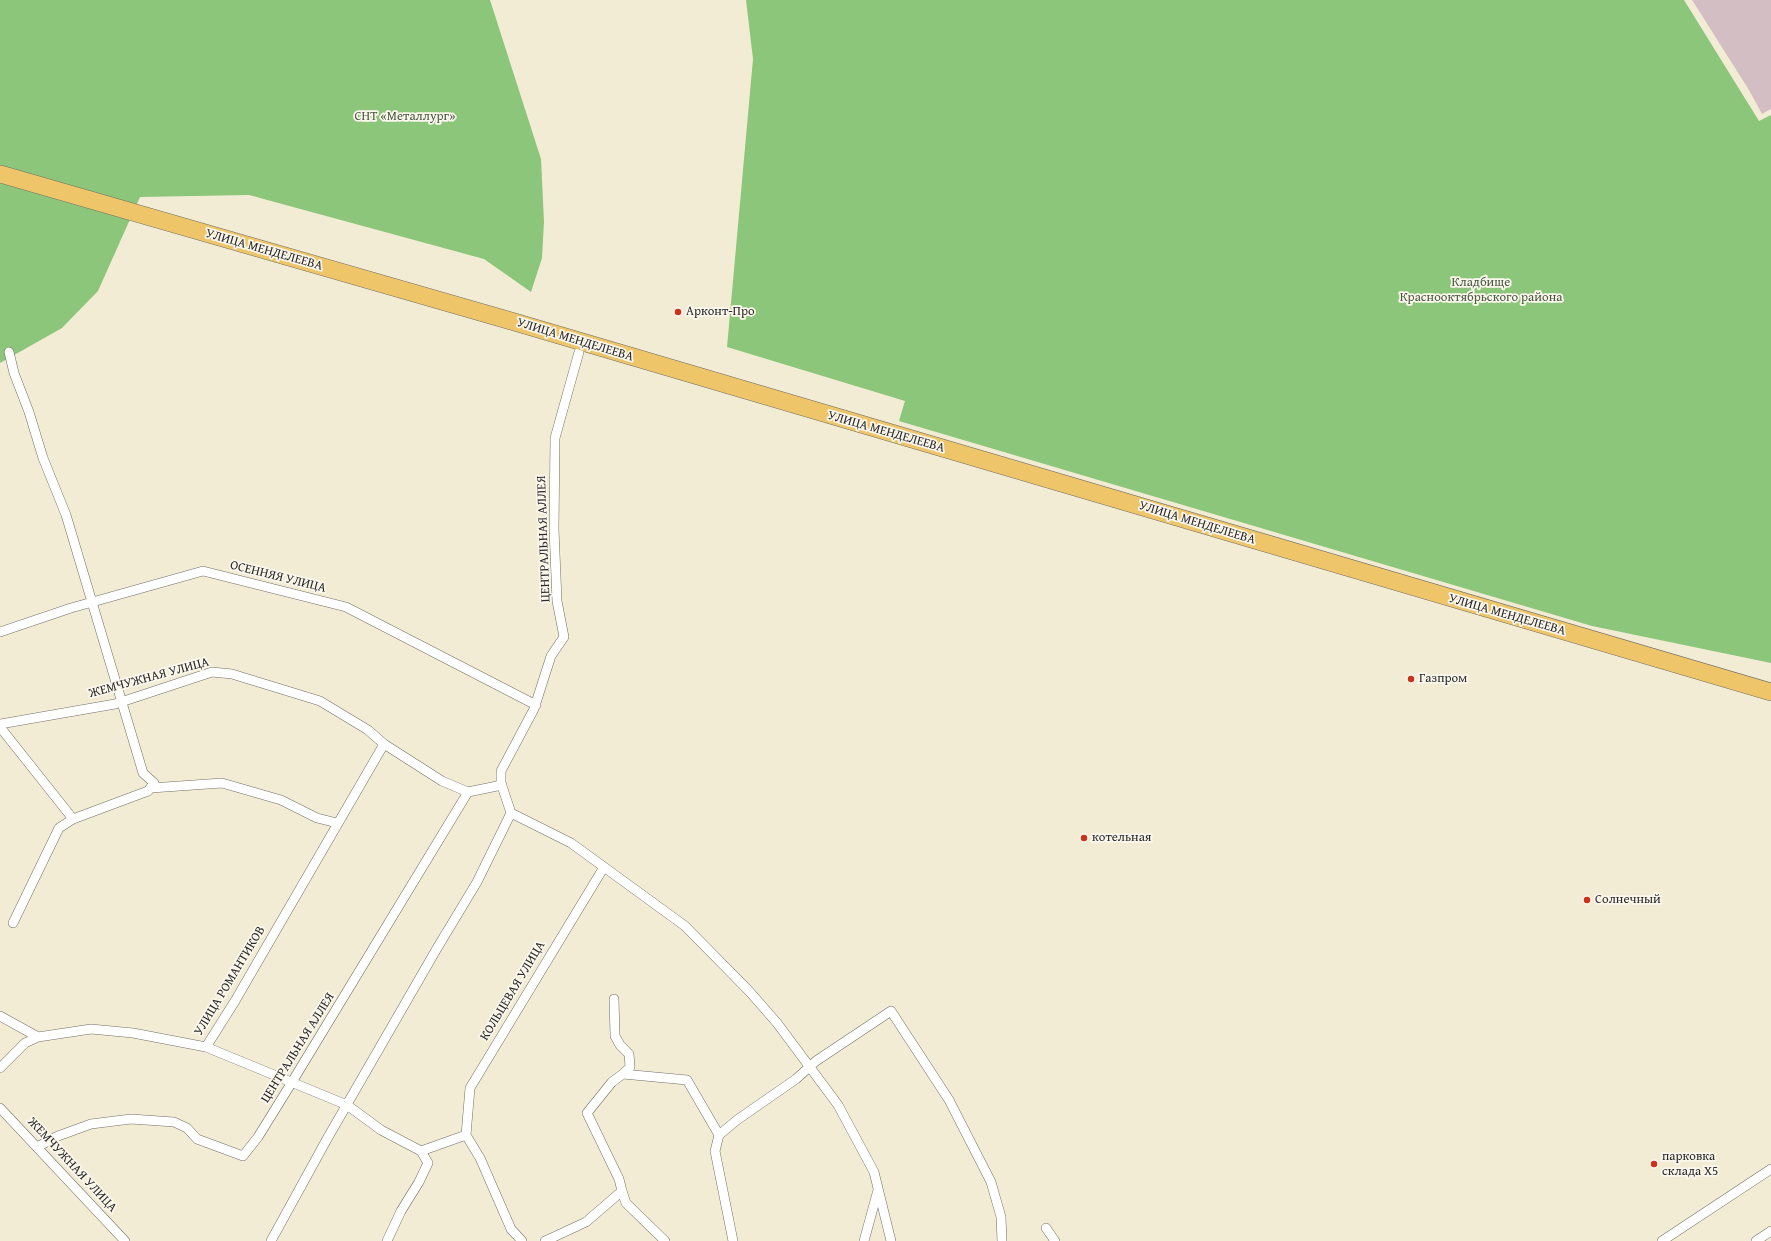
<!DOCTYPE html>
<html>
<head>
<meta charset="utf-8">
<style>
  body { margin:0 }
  canvas { display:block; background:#f3ecd5 }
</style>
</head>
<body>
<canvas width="1771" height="1241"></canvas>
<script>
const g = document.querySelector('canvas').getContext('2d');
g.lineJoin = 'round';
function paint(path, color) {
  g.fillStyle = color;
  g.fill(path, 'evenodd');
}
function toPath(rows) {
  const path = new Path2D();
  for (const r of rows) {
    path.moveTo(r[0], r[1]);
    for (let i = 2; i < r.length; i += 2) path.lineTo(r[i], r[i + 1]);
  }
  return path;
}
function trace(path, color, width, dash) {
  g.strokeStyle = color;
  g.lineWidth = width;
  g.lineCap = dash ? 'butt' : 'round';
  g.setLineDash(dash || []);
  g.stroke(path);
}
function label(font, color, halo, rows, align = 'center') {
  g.font = font + ' "Gentium Book Plus",serif';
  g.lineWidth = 3.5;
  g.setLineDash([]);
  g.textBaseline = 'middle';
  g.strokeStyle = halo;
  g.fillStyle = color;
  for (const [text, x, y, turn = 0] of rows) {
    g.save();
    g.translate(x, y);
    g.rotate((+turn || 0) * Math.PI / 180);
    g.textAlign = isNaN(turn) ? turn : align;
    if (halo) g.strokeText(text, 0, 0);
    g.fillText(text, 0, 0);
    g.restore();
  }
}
const industrial = toPath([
  [1692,0,1771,0,1771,109,1762,114,1749,90]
]);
const green = toPath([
  [0,0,490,0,541,159,544,222,542,258,531,292,484,259,249,195,140,197,98,291,62,328,0,363],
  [746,0,1684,0,1759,121,1771,115,1771,663,1592,626,899,421,905,401,727,347,753,59]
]);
const street = toPath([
  [9,352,14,373,29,412,43,458,66,515,143,773,154,783,148,791,73,819,59,828,13,923],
  [0,632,71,608,203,571,346,607,536,705],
  [0,724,115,704,212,672,232,674,320,701,368,730,384,744,442,781,468,792],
  [0,727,73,819],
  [151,788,222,783,281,800,317,818,337,823],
  [511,813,571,843,685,926,749,991,777,1023,838,1105,874,1172,891,1241],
  [614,999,615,1036,620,1045,629,1054,630,1067,623,1074],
  [0,1016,38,1037],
  [206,1047,347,1105,381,1130,421,1151],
  [0,1068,25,1043,38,1037,91,1029,133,1033,206,1047,235,1001,384,744],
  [0,1108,125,1241],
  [719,1135,737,1120,796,1079,816,1061,891,1011,949,1100,991,1182,1001,1217,1002,1241],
  [37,1147,58,1136,91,1124,131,1119,174,1122,187,1128,197,1139,243,1156,258,1137,289,1087,468,792,502,785],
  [1046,1228,1055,1241],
  [271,1241,327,1139,436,950,477,882,511,813,501,783,501,771,534,709,551,656,564,637,557,601,554,529,555,438,579,352],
  [387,1241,401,1211,419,1182,428,1163,421,1151,466,1135],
  [522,1241,511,1229,480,1158,466,1135,470,1088,604,867],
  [545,1241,586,1222,622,1191],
  [665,1241,626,1203,622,1191,619,1179,587,1113,612,1082,623,1074,687,1080,719,1135,715,1151,733,1241],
  [864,1241,878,1190],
  [1662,1241,1771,1169],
  [1756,1241,1771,1231]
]);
const highway = toPath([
  [0,174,518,323,1771,692]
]);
const markers = [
  [678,312,4,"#c8321e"],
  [1411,679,4,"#c8321e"],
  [1084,838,4,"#c8321e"],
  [1587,900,4,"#c8321e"],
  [1654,1164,4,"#c8321e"]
];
const parkNames = [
  ["СНТ «Металлург»",405,117],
  ["Кладбище",1481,283],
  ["Краснооктябрьского района",1481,298]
];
const streetNames = [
  ["УЛИЦА МЕНДЕЛЕЕВА",264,250,16],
  ["УЛИЦА МЕНДЕЛЕЕВА",575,340,17],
  ["УЛИЦА МЕНДЕЛЕЕВА",886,432,16],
  ["УЛИЦА МЕНДЕЛЕЕВА",1197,523,17],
  ["ЦЕНТРАЛЬНАЯ АЛЛЕЯ",544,539,-92],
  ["ОСЕННЯЯ УЛИЦА",278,577,14],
  ["УЛИЦА МЕНДЕЛЕЕВА",1507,615,16],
  ["ЖЕМЧУЖНАЯ УЛИЦА",149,678,-15],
  ["УЛИЦА РОМАНТИКОВ",230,981,-59],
  ["КОЛЬЦЕВАЯ УЛИЦА",513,991,-59],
  ["ЦЕНТРАЛЬНАЯ АЛЛЕЯ",298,1048,-58],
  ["ЖЕМЧУЖНАЯ УЛИЦА",72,1165,47]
];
const poiNames = [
  ["Арконт-Про",686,312],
  ["Газпром",1419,679],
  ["котельная",1092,838],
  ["Солнечный",1595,900],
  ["парковка",1662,1157],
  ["склада X5",1662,1172]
];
paint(industrial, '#d2bec3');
paint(green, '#8cc67a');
trace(street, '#716f66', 10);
trace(highway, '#716f66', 18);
trace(street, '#fff', 9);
trace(highway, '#eec569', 17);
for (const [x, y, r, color] of markers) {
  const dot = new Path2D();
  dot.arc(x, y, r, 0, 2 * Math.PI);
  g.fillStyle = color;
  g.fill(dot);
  trace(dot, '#fbf7ec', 1.5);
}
label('13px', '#485a43', '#fbf7ec', parkNames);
label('13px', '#2b2b2b', '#fbf7ec', streetNames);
label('13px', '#2b2b2b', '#fbf7ec', poiNames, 'left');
</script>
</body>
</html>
